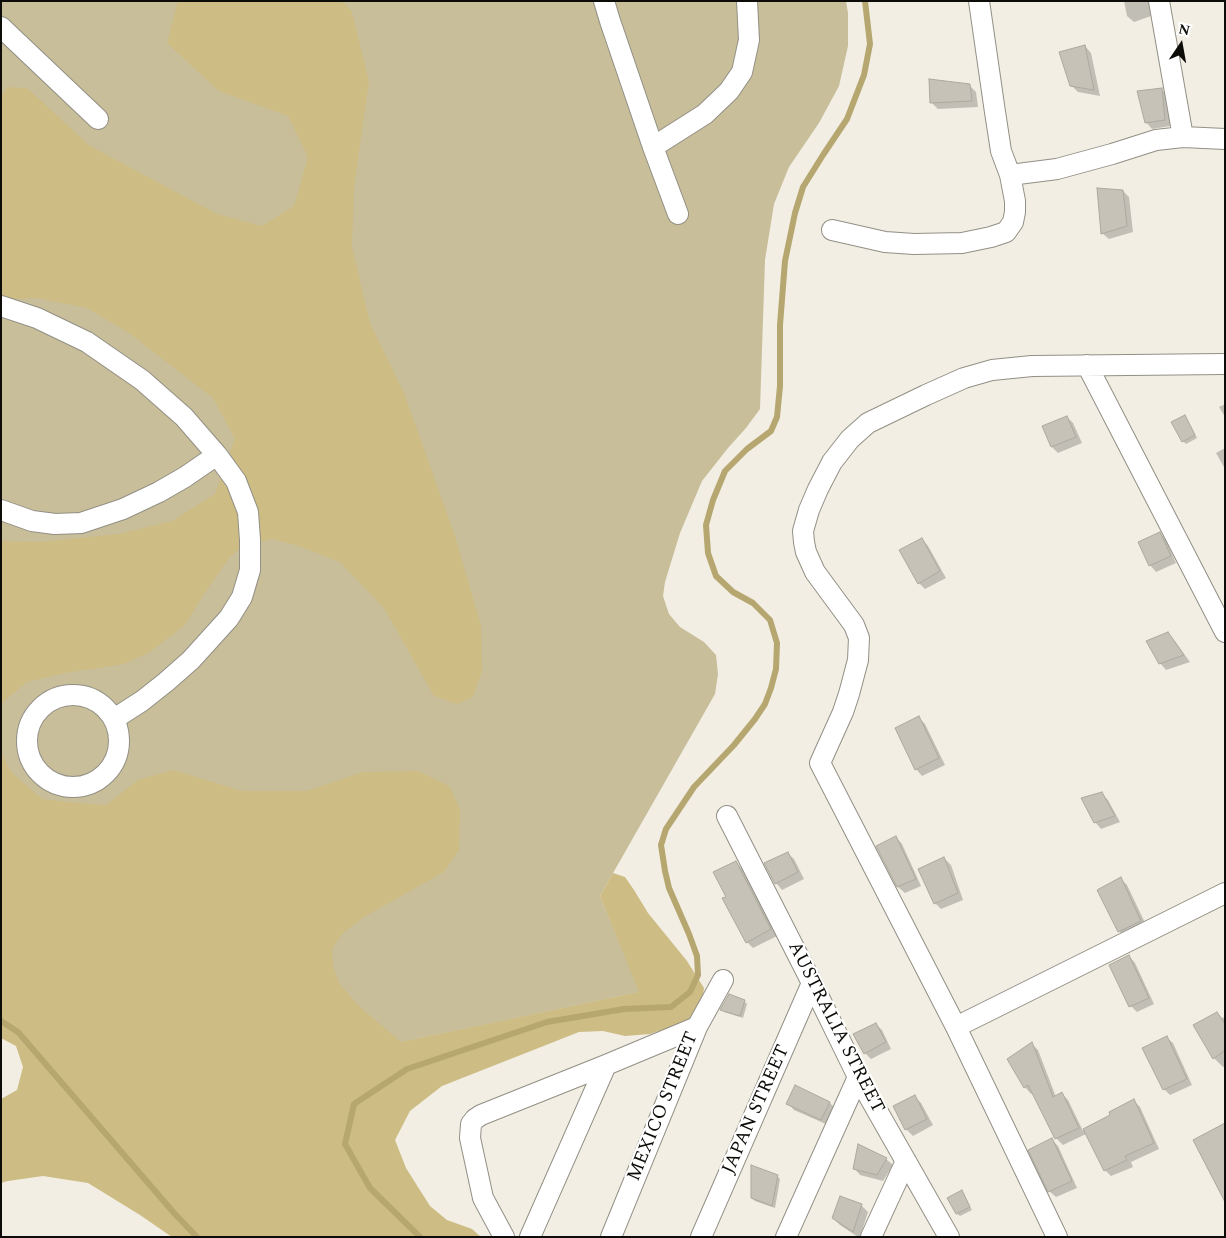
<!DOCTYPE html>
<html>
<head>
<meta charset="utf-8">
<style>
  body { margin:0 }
  #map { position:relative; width:1226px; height:1238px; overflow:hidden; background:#f2eee3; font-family:Spectral,serif }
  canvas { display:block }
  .frame { position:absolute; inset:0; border:2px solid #0d0c08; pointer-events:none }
  .north { position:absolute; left:1156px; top:20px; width:50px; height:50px; -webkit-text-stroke:4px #fff; paint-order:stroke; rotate:12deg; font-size:14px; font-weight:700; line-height:20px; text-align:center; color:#0d0c08 }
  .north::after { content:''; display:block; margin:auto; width:18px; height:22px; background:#0d0c08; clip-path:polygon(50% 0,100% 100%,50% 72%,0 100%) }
</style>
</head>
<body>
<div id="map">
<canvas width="1226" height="1238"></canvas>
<div class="frame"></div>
<div class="north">N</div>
</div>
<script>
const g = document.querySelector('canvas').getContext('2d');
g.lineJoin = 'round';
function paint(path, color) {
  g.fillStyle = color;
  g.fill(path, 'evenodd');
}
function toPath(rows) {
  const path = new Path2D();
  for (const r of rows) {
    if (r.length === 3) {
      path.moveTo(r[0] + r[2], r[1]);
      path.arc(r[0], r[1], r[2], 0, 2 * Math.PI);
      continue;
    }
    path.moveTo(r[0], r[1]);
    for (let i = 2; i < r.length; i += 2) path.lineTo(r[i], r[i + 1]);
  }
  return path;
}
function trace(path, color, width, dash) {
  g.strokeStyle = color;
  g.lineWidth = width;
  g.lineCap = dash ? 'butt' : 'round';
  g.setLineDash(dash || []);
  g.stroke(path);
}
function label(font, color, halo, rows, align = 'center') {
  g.font = font + ' Spectral,serif';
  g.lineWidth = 4.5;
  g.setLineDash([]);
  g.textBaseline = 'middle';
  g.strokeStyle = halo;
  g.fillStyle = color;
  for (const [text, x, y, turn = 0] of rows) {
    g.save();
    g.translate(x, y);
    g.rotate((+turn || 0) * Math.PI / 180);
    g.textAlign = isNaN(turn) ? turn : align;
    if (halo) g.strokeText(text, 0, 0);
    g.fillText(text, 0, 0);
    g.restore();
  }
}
const green = toPath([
  [1,1,846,1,848,13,848,46,839,86,819,123,789,167,774,204,765,260,760,409,746,428,728,448,702,481,680,533,665,582,663,596,669,614,680,627,704,642,716,655,718,674,715,694,600,896,640,992,355,1052,1,854]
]);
const forest = toPath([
  [178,1,342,1,352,12,369,81,354,188,352,247,370,323,404,393,455,536,481,626,482,671,473,697,457,704,434,696,384,608,340,562,299,546,272,539,242,546,229,558,202,597,185,625,150,652,124,664,65,673,27,682,3,702,1,708,1,541,41,542,119,534,172,521,215,494,235,439,213,398,129,333,87,308,36,298,1,300,1,97,7,87,27,88,90,146,217,214,262,226,294,206,308,157,288,116,219,91,167,43],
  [1,752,11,772,42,799,78,803,106,805,138,780,173,770,242,791,307,791,363,772,418,771,449,786,460,809,459,850,444,872,364,917,342,934,332,949,333,966,339,983,360,1007,401,1042,639,992,600,896,613,873,625,877,634,890,648,913,687,961,704,988,702,1003,688,1021,650,1034,625,1036,603,1031,579,1032,442,1086,410,1111,395,1140,406,1168,430,1206,447,1220,472,1229,481,1237,172,1237,140,1215,88,1183,43,1176,8,1181,1,1183,1,1099,17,1090,23,1067,16,1046,1,1038]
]);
const shadow = toPath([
  [1124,1,1153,1,1154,15,1134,22,1127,16],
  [1085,46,1091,53,1100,96,1078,92,1071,85],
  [930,80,969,85,976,92,978,107,938,109,932,103],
  [1161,89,1168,96,1170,126,1152,129,1146,122],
  [1123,191,1129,197,1133,232,1109,239,1102,233],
  [1225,404,1225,417,1219,407],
  [1185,416,1187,419,1197,438,1186,444,1183,441],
  [1067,417,1073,423,1082,443,1058,453,1052,447],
  [1225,448,1225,469,1216,453],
  [1160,533,1166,540,1176,563,1156,572,1150,565],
  [922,539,928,546,946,578,925,589,919,583],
  [1167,634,1174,640,1190,662,1166,670,1160,663],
  [919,718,925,724,945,765,922,776,916,769],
  [1101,793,1108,800,1120,822,1101,829,1095,822],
  [896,837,902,844,921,886,905,893,898,887,878,847],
  [787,853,794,859,804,879,782,890,776,883],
  [944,858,951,865,963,900,941,909,935,903],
  [736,862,742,869,777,936,753,948,747,942,727,897],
  [1121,879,1127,885,1147,927,1125,937,1119,931],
  [1129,956,1135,963,1154,1004,1137,1012,1131,1006],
  [744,1001,747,1004,743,1018,724,1012,722,1010],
  [1217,1013,1222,1018,1225,1017,1225,1066,1223,1067,1214,1058],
  [876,1024,882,1030,891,1049,871,1059,865,1053],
  [1166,1037,1173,1043,1192,1085,1170,1095,1164,1089],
  [1032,1044,1038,1050,1056,1097,1062,1094,1068,1100,1083,1131,1112,1116,1134,1101,1140,1107,1159,1149,1131,1162,1133,1167,1111,1176,1105,1170,1086,1134,1063,1145,1056,1138,1033,1092,1031,1094,1025,1087,1008,1060],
  [795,1087,830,1103,836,1109,828,1125,794,1110,788,1103],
  [914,1096,921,1103,933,1125,913,1136,906,1129,894,1107],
  [1051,1139,1058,1146,1077,1188,1056,1197,1049,1191],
  [886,1159,893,1165,883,1181,860,1175,854,1168],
  [777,1176,780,1179,775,1208,755,1201,752,1198],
  [964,1195,972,1210,960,1216,957,1214,949,1198],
  [861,1205,868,1212,860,1237,858,1237,840,1225,833,1218]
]);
const stream = toPath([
  [1,1021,18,1032,174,1213,197,1237],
  [420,1237,370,1188,345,1144,354,1104,407,1069,547,1022,624,1009,671,1007,690,992,698,975,697,956,689,934,669,888,665,871,661,845,666,829,694,787,734,745,755,719,765,704,771,688,776,669,777,643,770,620,753,603,733,592,716,576,708,553,706,525,713,500,725,471,747,449,771,431,777,417,780,386,780,325,785,261,795,213,803,187,823,155,847,119,864,75,870,44,865,1]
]);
const building = toPath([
  [1085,45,1094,90,1070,86,1059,52,1085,45],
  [929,79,970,84,972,101,930,103,929,79],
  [1162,88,1165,120,1145,123,1137,91,1162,88],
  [1097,188,1123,190,1127,226,1101,234,1097,188],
  [1185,415,1195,435,1182,442,1171,422,1185,415],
  [1067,416,1076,437,1051,447,1042,426,1067,416],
  [1160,532,1171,556,1149,566,1138,542,1160,532],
  [922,538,940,571,918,584,899,550,922,538],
  [1168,632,1184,655,1159,664,1146,641,1168,632],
  [919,716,939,758,915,770,895,728,919,716],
  [1102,792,1115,816,1094,823,1081,798,1102,792],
  [896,836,916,879,897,887,876,846,896,836],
  [788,852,798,872,775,884,764,863,788,852],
  [944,857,958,893,934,904,918,869,944,857],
  [736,861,771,929,746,943,722,898,726,897,713,872,736,861],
  [1121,877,1141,921,1118,932,1097,890,1121,877],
  [1129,955,1149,998,1129,1007,1109,965,1129,955],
  [729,994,745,1000,740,1016,720,1010,729,994],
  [1217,1012,1225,1024,1225,1050,1213,1059,1193,1025,1217,1012],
  [876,1023,886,1042,864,1054,853,1034,876,1023],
  [1167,1036,1187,1079,1163,1090,1142,1048,1167,1036],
  [1032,1042,1053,1097,1062,1092,1079,1128,1055,1139,1028,1085,1024,1088,1007,1059,1032,1042],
  [795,1085,830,1102,821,1120,786,1104,795,1085],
  [915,1095,927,1119,905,1130,893,1106,915,1095],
  [1134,1099,1154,1143,1125,1156,1127,1160,1104,1171,1083,1129,1110,1115,1109,1112,1134,1099],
  [1225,1123,1225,1202,1193,1140,1225,1123],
  [1052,1138,1072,1181,1048,1192,1028,1150,1052,1138],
  [858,1144,887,1158,877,1175,853,1169,858,1144],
  [751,1165,778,1175,772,1206,751,1198,751,1165],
  [962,1190,970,1207,956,1214,947,1198,962,1190],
  [840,1196,862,1204,853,1232,832,1218,840,1196]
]);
const street = toPath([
  [604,1,610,21,653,147,678,214],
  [1159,1,1183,137],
  [1,27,98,119],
  [653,147,705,114,729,91,742,72,749,40,747,1],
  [1010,175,1057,169,1112,154,1156,140,1183,137,1225,139],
  [832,230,885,242,914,244,962,243,991,237,1006,232,1013,222,1015,212,1015,201,1010,175,1001,151,995,112,979,1],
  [1,306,37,318,87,342,142,380,184,417,217,455,236,481,248,512,250,540,250,570,242,597,229,618,191,660,166,682,142,701,114,719],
  [1087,365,1225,632],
  [1,510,32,521,55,524,81,523,123,509,159,492,185,477,217,455],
  [73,741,46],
  [727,816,812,983,858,1077,949,1237],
  [956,1027,1225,893],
  [504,1237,483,1198,470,1138,471,1124,475,1119,481,1115,606,1065,697,1027],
  [530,1237,606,1065],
  [611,1237,697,1027,723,980],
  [701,1237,812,983],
  [786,1237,858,1077],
  [871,1237,906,1161],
  [1057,1237,956,1027,820,763,843,712,849,694,858,660,859,638,854,625,815,572,806,552,804,542,803,531,809,510,818,489,832,462,850,439,868,423,926,395,964,378,992,370,1032,366,1225,364]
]);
const streetNames = [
  ["AUSTRALIA STREET",835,1028,63],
  ["MEXICO STREET",664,1107,-68],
  ["JAPAN STREET",757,1110,-66]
];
paint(green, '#c8be9a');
paint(forest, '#cdbc84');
paint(shadow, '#0003');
trace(stream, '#b6a66f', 6);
paint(building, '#c6c2b7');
trace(building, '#aba89d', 1);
trace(street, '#928f85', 22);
trace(street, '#fff', 20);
label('19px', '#0d0c08', '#fff', streetNames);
</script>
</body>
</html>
